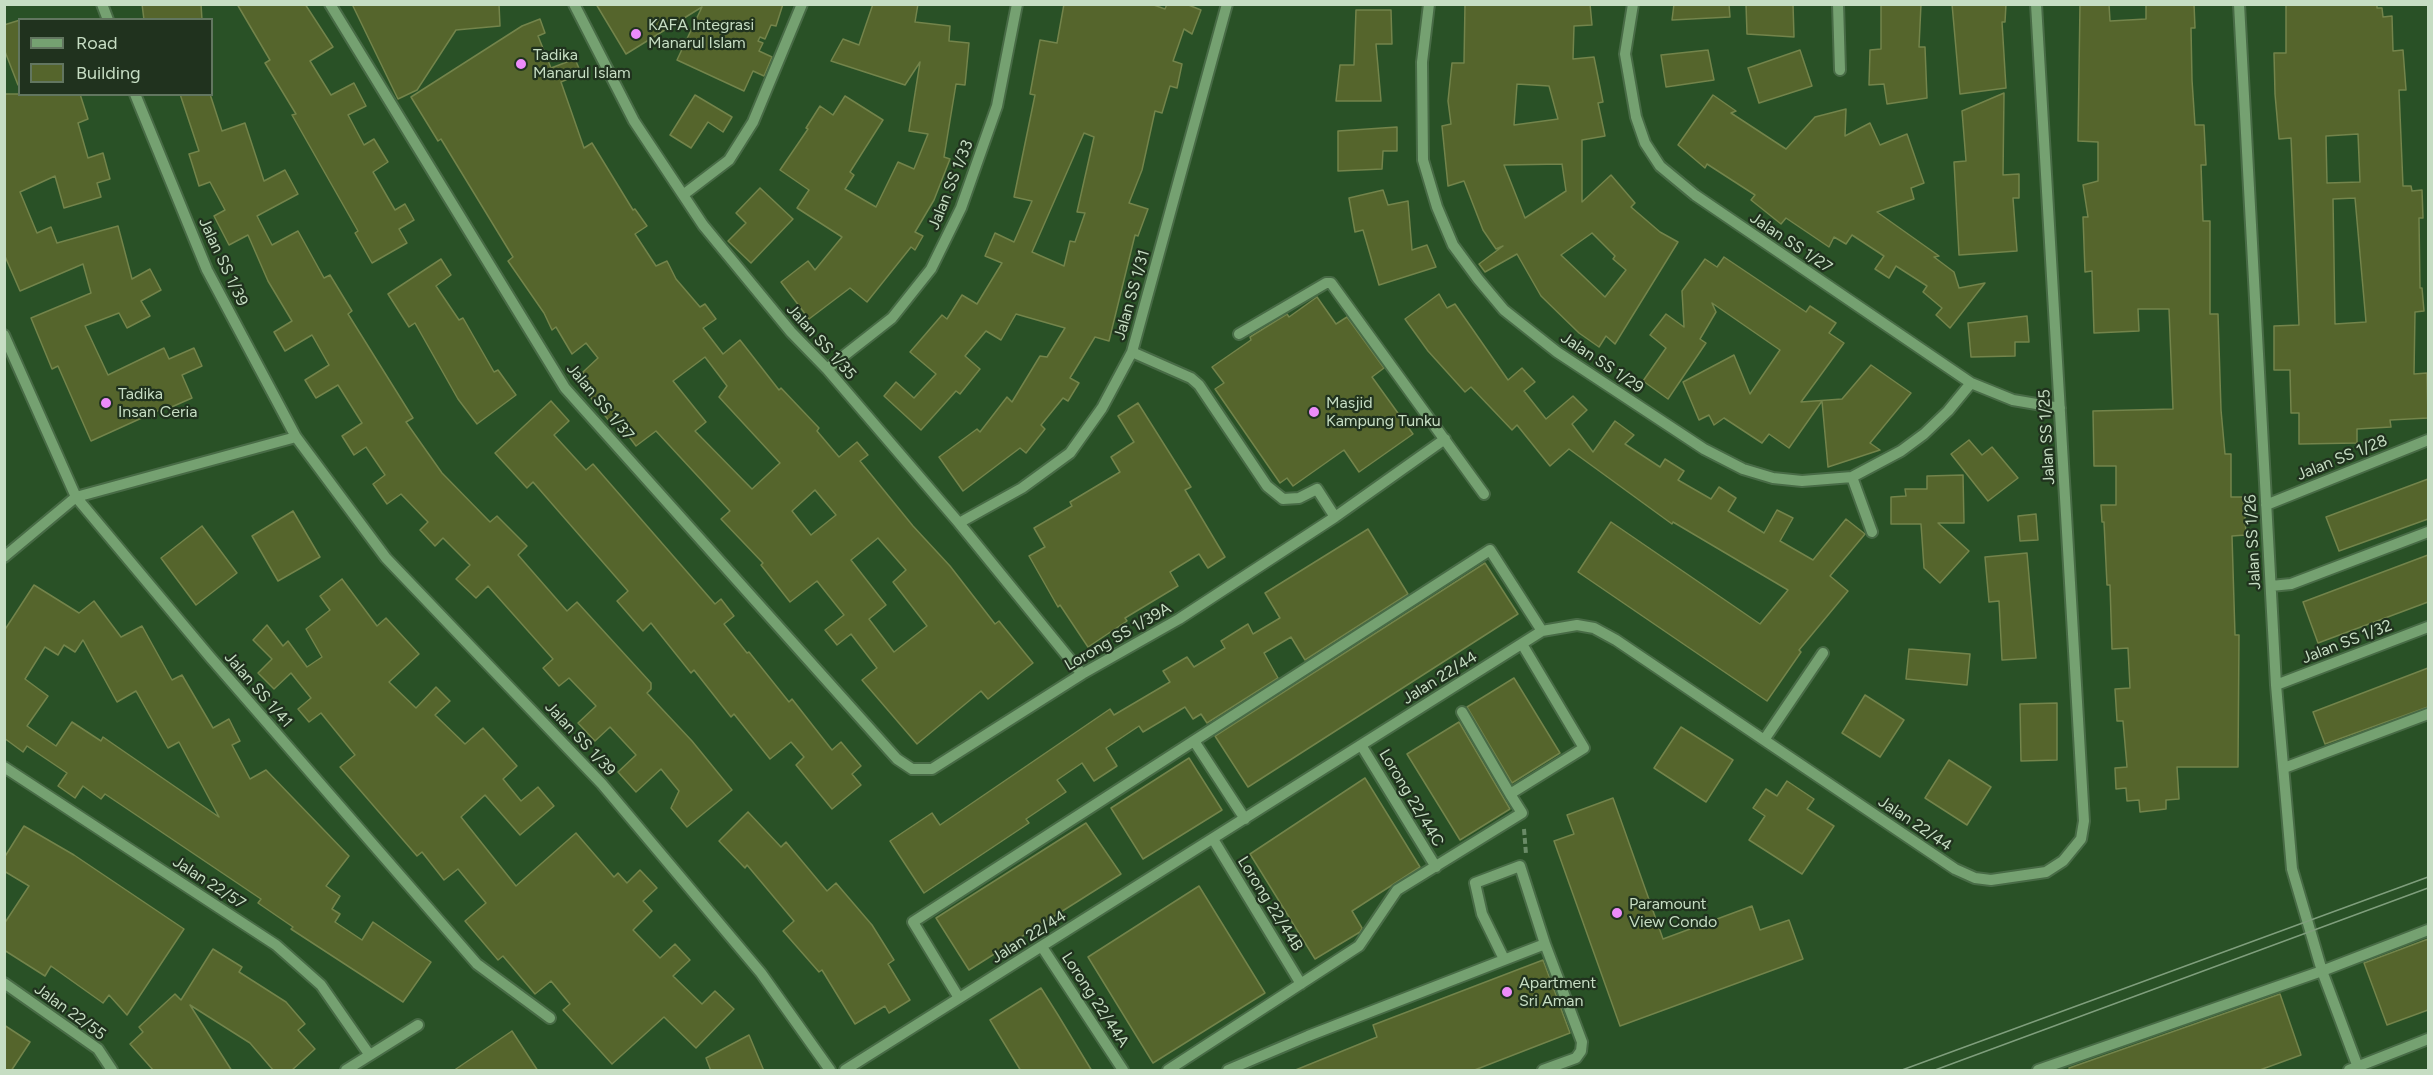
<!DOCTYPE html>
<html>
<head>
<meta charset="utf-8">
<style>
  body { margin:0 }
  #map { position:relative; width:2433px; height:1075px; overflow:hidden; background:#295126; font-family:Figtree,sans-serif }
  canvas { display:block }
  .frame { position:absolute; inset:0; border:6px solid #c6ddc3; pointer-events:none }
  .legend { position:absolute; left:18px; top:18px; width:195px; height:78px; box-sizing:border-box; background:#20321e; border:2px solid #627660; margin:0; padding:8px 10px; list-style:none; font-size:18px; color:#c6ddc3 }
  .legend li { display:flex; align-items:center; gap:12px; height:30px }
  .legend b { width:30px; border:2px solid #627660 }
</style>
</head>
<body>
<div id="map">
<canvas width="2433" height="1075"></canvas>
<div class="frame"></div>
<ul class="legend">
<li><b style="height:8px;background:#75a171"></b>Road</li>
<li><b style="height:16px;background:#55652c"></b>Building</li>
</ul>
</div>
<script>
const g = document.querySelector('canvas').getContext('2d');
g.lineJoin = 'round';
function paint(path, color) {
  g.fillStyle = color;
  g.fill(path, 'evenodd');
}
function toPath(rows) {
  const path = new Path2D();
  for (const r of rows) {
    path.moveTo(r[0], r[1]);
    for (let i = 2; i < r.length; i += 2) path.lineTo(r[i], r[i + 1]);
  }
  return path;
}
function trace(path, color, width, dash) {
  g.strokeStyle = color;
  g.lineWidth = width;
  g.lineCap = dash ? 'butt' : 'round';
  g.setLineDash(dash || []);
  g.stroke(path);
}
function label(font, color, halo, rows, align = 'center') {
  g.font = font + ' Figtree,sans-serif';
  g.lineWidth = 4.5;
  g.setLineDash([]);
  g.textBaseline = 'middle';
  g.strokeStyle = halo;
  g.fillStyle = color;
  for (const [text, x, y, turn = 0] of rows) {
    g.save();
    g.translate(x, y);
    g.rotate((+turn || 0) * Math.PI / 180);
    g.textAlign = isNaN(turn) ? turn : align;
    if (halo) g.strokeText(text, 0, 0);
    g.fillText(text, 0, 0);
    g.restore();
  }
}
const building = toPath([
  [142,4,201,4,202,20,144,20,142,4],
  [237,4,305,4,333,47,310,61,331,95,354,83,366,106,348,115,364,145,374,139,388,162,373,172,395,210,405,204,414,220,399,229,407,243,372,263,355,233,358,231,292,115,296,114,265,63,270,60,237,4],
  [352,4,499,4,500,26,456,30,417,90,398,99,352,4],
  [596,4,783,4,776,26,771,25,765,39,760,37,758,41,763,43,759,51,772,57,764,76,753,71,744,91,677,60,702,7,626,54,596,4],
  [873,4,918,4,915,22,950,26,949,41,969,43,965,85,956,84,944,157,950,159,934,200,915,232,923,236,915,250,911,247,867,302,850,288,809,319,781,282,808,261,815,270,842,237,797,208,809,190,780,170,808,129,806,128,820,106,833,115,845,96,883,120,850,172,854,175,845,189,876,207,898,162,914,169,928,134,909,131,920,62,905,85,831,61,843,39,859,45,873,4],
  [1064,4,1151,4,1165,9,1167,4,1186,4,1201,10,1192,34,1184,29,1173,61,1182,64,1177,88,1170,86,1162,113,1155,111,1142,170,1129,203,1148,209,1138,236,1135,235,1109,341,1095,337,1070,378,1079,383,1068,401,1063,398,1041,425,1045,429,1026,453,1020,448,963,491,939,457,977,429,980,432,1007,397,1012,402,1040,356,1047,357,1065,328,1016,314,1001,340,986,331,965,356,980,369,960,394,956,391,921,430,884,396,896,382,914,398,936,374,910,352,942,315,947,319,962,295,977,304,1002,263,985,256,995,233,1014,242,1032,201,1014,197,1035,95,1030,94,1040,40,1057,43,1064,4],
  [1084,133,1094,137,1077,212,1085,213,1075,242,1070,241,1064,266,1032,252,1084,133],
  [1465,4,1590,4,1592,25,1574,26,1573,59,1594,57,1603,102,1598,103,1605,136,1582,140,1582,202,1611,175,1635,203,1631,207,1660,232,1678,242,1615,344,1606,336,1599,347,1579,333,1541,296,1517,254,1485,272,1479,264,1503,246,1496,249,1483,230,1464,181,1448,186,1442,126,1451,124,1448,101,1452,63,1464,63,1465,4],
  [1517,84,1549,86,1558,119,1514,125,1517,84],
  [1562,164,1566,191,1525,218,1504,165,1562,164],
  [1592,233,1615,256,1613,259,1626,270,1605,297,1561,255,1592,233],
  [1674,4,1729,4,1730,17,1672,20,1674,4],
  [1746,4,1793,4,1794,37,1747,34,1746,4],
  [1881,4,1921,4,1919,47,1925,47,1927,98,1887,104,1884,84,1869,85,1870,50,1881,49,1881,4],
  [1952,4,2006,4,2005,22,2002,22,2006,88,1960,94,1952,4],
  [2080,4,2109,4,2110,21,2146,19,2146,4,2194,4,2195,28,2191,28,2192,80,2195,125,2204,125,2206,165,2201,165,2203,221,2210,221,2210,314,2218,314,2221,410,2225,454,2231,454,2231,497,2244,497,2246,535,2232,536,2235,635,2239,635,2238,767,2177,767,2179,799,2166,800,2166,809,2140,812,2139,800,2127,801,2126,788,2116,789,2115,768,2127,767,2123,721,2117,721,2115,689,2130,688,2128,648,2112,649,2110,585,2107,585,2104,522,2102,522,2101,505,2116,505,2116,466,2094,466,2093,411,2173,409,2169,309,2138,309,2139,331,2094,333,2092,271,2085,272,2083,217,2088,217,2083,185,2098,181,2098,142,2078,141,2080,4],
  [2286,4,2377,4,2377,8,2382,8,2383,17,2392,16,2393,51,2403,50,2406,90,2399,90,2403,186,2411,186,2412,191,2422,190,2423,218,2419,218,2420,288,2422,288,2424,311,2415,312,2414,374,2427,373,2428,418,2390,420,2391,427,2357,429,2357,443,2299,444,2299,413,2291,413,2290,370,2274,370,2274,326,2299,325,2291,138,2279,139,2275,94,2274,53,2286,53,2286,4],
  [2358,134,2360,182,2327,183,2326,136,2358,134],
  [2355,198,2366,322,2335,324,2333,199,2355,198],
  [1356,10,1391,10,1392,44,1376,44,1381,101,1336,101,1340,65,1354,65,1356,10],
  [540,19,545,33,538,36,551,68,575,59,581,73,561,82,584,148,592,143,633,210,635,209,647,226,635,234,656,266,667,261,676,279,700,307,705,304,716,319,703,328,723,354,740,340,779,390,781,388,819,428,817,431,839,457,857,442,868,455,860,461,913,526,950,566,995,624,999,621,1033,663,988,699,981,691,917,744,862,680,877,668,851,634,837,645,825,630,844,615,817,581,790,602,761,565,763,563,721,519,730,511,656,431,636,446,618,422,613,426,578,381,585,376,583,372,598,358,586,343,572,354,556,327,552,330,544,313,508,261,513,257,441,139,438,141,411,97,522,26,540,19],
  [705,357,727,386,719,397,780,463,752,489,695,431,706,422,673,381,705,357],
  [815,490,836,515,811,535,792,511,815,490],
  [878,538,906,570,893,582,927,626,894,652,869,619,886,605,851,560,878,538],
  [20,20,20,85,18,85,4,49,4,25,20,20],
  [1708,50,1714,80,1666,87,1661,55,1708,50],
  [1800,50,1812,86,1759,103,1748,68,1800,50],
  [2004,93,2003,175,2019,174,2019,198,2013,198,2017,251,1959,255,1954,162,1966,161,1962,111,2004,93],
  [4,94,80,94,88,119,78,123,88,158,103,153,110,179,97,183,101,197,64,208,55,176,20,192,37,233,51,227,57,243,118,226,132,279,150,269,161,290,141,301,150,316,127,328,119,313,85,326,108,375,164,348,169,359,194,348,202,366,182,375,192,398,167,409,166,407,91,441,58,366,52,369,31,318,91,293,83,264,20,291,4,254,4,94],
  [180,94,210,94,222,131,245,123,264,181,285,170,298,194,257,216,272,245,298,231,324,278,330,275,352,311,348,314,413,418,406,422,442,473,490,522,497,516,527,546,518,555,567,611,577,602,651,683,651,689,647,693,692,741,732,790,687,827,671,808,679,791,661,769,636,792,618,772,636,755,610,727,595,741,578,723,596,706,569,678,559,686,543,668,553,659,488,586,476,598,456,579,470,565,443,538,435,546,420,530,428,522,401,494,387,504,373,484,385,475,366,447,354,455,342,436,362,423,338,385,316,398,305,380,329,365,312,335,285,351,274,332,292,321,268,281,248,235,229,245,214,216,225,210,210,182,199,186,189,154,199,151,180,94],
  [695,95,732,117,723,132,708,122,691,148,670,135,695,95],
  [1713,95,1736,111,1731,113,1786,149,1815,117,1846,109,1845,136,1870,123,1880,145,1907,134,1924,183,1911,188,1914,199,1877,212,1939,256,1934,257,1954,272,1959,288,1985,283,1950,328,1936,315,1942,308,1923,292,1927,286,1896,266,1889,278,1875,269,1884,256,1852,235,1846,244,1834,237,1829,247,1786,218,1781,224,1751,200,1755,195,1707,164,1705,168,1678,145,1713,95],
  [1397,127,1397,151,1383,151,1382,169,1338,171,1338,131,1397,127],
  [760,188,793,219,751,263,728,241,746,223,736,213,760,188],
  [1383,190,1388,205,1408,201,1412,250,1427,245,1436,267,1379,285,1363,230,1355,232,1349,198,1383,190],
  [1724,257,1806,312,1810,306,1836,323,1829,333,1844,343,1801,402,1842,399,1871,365,1911,393,1870,443,1880,450,1828,467,1822,401,1789,448,1769,434,1762,443,1724,418,1714,425,1709,415,1699,420,1683,382,1734,355,1750,394,1780,350,1712,303,1716,312,1700,339,1706,343,1668,399,1643,381,1666,348,1650,335,1666,314,1684,327,1682,291,1705,259,1717,267,1724,257],
  [441,259,451,275,436,286,459,320,463,318,494,372,498,370,516,395,477,424,458,399,415,323,409,327,388,294,441,259],
  [1439,294,1447,308,1455,304,1508,380,1522,368,1535,382,1524,391,1546,419,1573,396,1587,410,1572,424,1593,452,1615,421,1634,435,1625,444,1660,467,1665,459,1684,471,1678,480,1711,499,1719,487,1736,498,1728,511,1764,533,1777,510,1793,518,1780,541,1813,560,1846,519,1865,534,1830,576,1848,591,1799,650,1801,652,1767,701,1578,572,1611,522,1760,624,1788,590,1673,522,1672,524,1569,449,1550,466,1517,425,1512,430,1471,387,1465,392,1428,351,1405,319,1439,294],
  [1317,297,1336,324,1347,317,1384,368,1372,377,1413,434,1359,472,1344,450,1293,486,1287,478,1280,483,1215,389,1224,383,1212,367,1251,340,1250,337,1287,314,1289,317,1317,297],
  [2027,316,2029,342,2015,342,2015,356,1971,357,1968,323,2027,316],
  [551,401,569,421,554,435,586,470,593,464,715,604,721,599,734,616,724,624,747,653,749,652,789,702,792,699,832,750,841,742,861,766,852,774,861,785,832,809,796,765,804,757,791,742,770,759,734,714,731,717,694,670,691,673,651,623,643,631,617,601,628,591,533,482,527,488,495,453,551,401],
  [1138,403,1191,487,1185,490,1225,557,1208,568,1199,554,1170,572,1178,586,1125,618,1127,621,1088,647,1060,605,1058,607,1029,556,1045,547,1034,528,1072,506,1070,502,1120,472,1111,457,1134,442,1118,416,1138,403],
  [1969,440,1982,455,1992,447,2018,478,1988,501,1951,454,1969,440],
  [1963,475,1964,523,1938,523,1969,551,1940,583,1924,568,1921,524,1891,524,1891,497,1906,496,1905,489,1927,489,1927,476,1963,475],
  [2428,479,2428,519,2339,551,2326,517,2428,479],
  [293,511,320,557,278,581,252,536,293,511],
  [2036,514,2038,540,2020,541,2018,516,2036,514],
  [202,526,237,573,196,605,161,558,202,526],
  [1368,529,1408,594,1305,660,1291,637,1264,653,1278,678,1207,723,1201,714,1193,719,1185,707,1143,732,1139,726,1106,748,1117,766,1094,781,1082,763,1057,780,1066,792,1026,819,1029,823,924,893,890,841,932,813,940,825,1110,709,1114,715,1170,682,1163,671,1187,657,1194,667,1225,648,1221,641,1248,624,1253,634,1280,618,1265,593,1368,529],
  [2027,553,2036,658,2002,660,1999,601,1989,602,1985,557,2027,553],
  [2428,555,2428,602,2318,643,2303,602,2428,555],
  [1485,563,1518,614,1248,787,1215,736,1485,563],
  [342,579,377,626,386,618,419,654,389,682,416,708,436,687,450,701,435,715,465,744,483,728,517,766,503,779,521,801,538,787,554,806,520,835,485,795,461,817,516,886,576,833,614,877,618,873,627,883,640,870,657,888,643,901,652,911,633,930,660,958,675,944,690,960,673,976,702,1004,715,991,734,1009,696,1048,664,1017,612,1064,563,1010,570,1004,551,981,535,994,503,956,498,960,465,921,486,903,458,869,444,880,422,852,417,856,340,767,355,755,321,713,309,722,298,709,311,698,291,673,274,689,258,673,272,659,253,640,267,625,283,646,288,641,307,667,322,657,306,629,330,610,320,596,342,579],
  [34,585,79,613,94,601,121,637,142,626,172,680,182,675,213,728,229,719,240,741,232,745,250,779,266,770,349,856,326,886,340,896,332,909,340,914,335,922,362,940,373,922,431,962,403,1002,291,929,293,927,258,903,261,899,105,794,101,799,83,786,75,798,58,786,67,773,27,746,23,752,4,738,4,631,34,585],
  [83,640,117,702,136,691,168,748,179,742,219,817,103,737,101,741,72,722,56,746,27,726,48,696,25,679,45,647,58,655,64,645,75,652,83,640],
  [1909,649,1970,654,1967,685,1906,679,1909,649],
  [2428,668,2428,707,2325,744,2313,712,2428,668],
  [1514,678,1560,753,1512,783,1467,707,1514,678],
  [1865,695,1904,720,1880,757,1842,733,1865,695],
  [2057,703,2057,760,2021,761,2020,704,2057,703],
  [1459,722,1510,809,1460,840,1407,754,1459,722],
  [1681,727,1733,760,1706,802,1654,768,1681,727],
  [1189,758,1222,810,1143,859,1111,808,1189,758],
  [1949,760,1991,787,1967,825,1925,798,1949,760],
  [1365,778,1420,867,1352,911,1362,928,1360,932,1315,959,1250,854,1365,778],
  [1787,781,1814,799,1807,809,1834,826,1802,874,1749,840,1765,816,1753,808,1766,789,1777,796,1787,781],
  [1613,798,1663,939,1752,906,1760,930,1789,920,1803,959,1620,1026,1554,841,1574,834,1567,815,1613,798],
  [748,812,781,847,786,842,827,891,836,883,872,925,894,960,888,964,910,1000,889,1013,885,1006,855,1024,822,970,819,972,783,931,794,921,747,865,745,868,719,841,748,812],
  [1086,823,1121,874,969,970,936,918,1086,823],
  [24,826,74,855,184,929,127,1015,109,995,103,1003,51,966,45,976,4,950,4,924,29,886,4,871,4,858,24,826],
  [1199,886,1265,993,1153,1063,1088,957,1199,886],
  [2428,939,2428,1010,2387,1025,2364,963,2428,939],
  [213,949,242,967,239,972,286,1002,305,1024,298,1030,315,1049,291,1071,274,1071,250,1043,190,1005,232,1071,154,1071,130,1044,143,1032,139,1027,175,994,181,1000,213,949],
  [1543,960,1570,1033,1472,1071,1293,1071,1377,1037,1373,1025,1543,960],
  [1041,988,1058,1015,1092,1071,1021,1071,990,1020,1041,988],
  [2280,994,2301,1055,2257,1071,2070,1071,2069,1068,2280,994],
  [4,1025,30,1042,11,1071,4,1071,4,1025],
  [512,1031,538,1071,453,1071,512,1031],
  [749,1035,764,1071,711,1071,706,1058,749,1035]
]);
const path = toPath([
  [1524,829,1526,854]
]);
const minor = toPath([
  [102,4,108,20],
  [330,4,565,388,897,759,912,769,932,769,1082,674,1179,619,1335,517,1445,439],
  [574,4,634,121,703,225,791,332,827,369,959,523,1082,674],
  [1429,4,1422,62,1423,160,1437,207,1453,245,1478,279,1504,310,1557,352,1704,449,1743,469,1773,478,1802,481,1852,477,1901,451,1924,434,1948,411,1971,383],
  [1633,4,1625,54,1636,117,1645,143,1660,166,1695,195,1971,383,2013,400,2060,408],
  [1838,4,1840,70],
  [2239,4,2276,685,2292,869,2322,971,2359,1070],
  [135,94,207,270,296,437,386,558,602,784,761,973,830,1070],
  [683,195,729,160,753,122,802,4],
  [1239,334,1326,283,1331,283,1484,494],
  [4,335,76,497,210,657,477,964,550,1018],
  [1132,352,1191,378,1199,385,1267,486,1283,499,1299,498,1317,489,1335,517],
  [827,369,892,318,931,269,961,208,997,106,1017,4],
  [1852,477,1872,532],
  [2266,505,2428,440],
  [959,523,1022,488,1070,453,1102,408,1132,352,1227,4],
  [4,557,76,497,296,437],
  [2271,586,2291,584,2428,532],
  [2276,685,2428,627],
  [1462,712,1510,794],
  [1764,740,1823,653],
  [1194,741,1245,819],
  [1361,745,1436,867],
  [4,767,276,945,321,985,369,1054],
  [2284,768,2428,714],
  [1213,839,1301,984],
  [1042,947,1123,1070],
  [1504,959,1482,914,1475,883,1520,866,1545,944],
  [4,983,98,1049,112,1070],
  [959,998,913,922,1490,550,1542,631],
  [346,1070,418,1025],
  [845,1070,1542,631,1577,625,1594,628,1616,640,1955,869,1975,878,1991,880,2046,872,2063,861,2081,839,2084,821,2036,4],
  [1168,1070,1359,946,1397,890,1522,813,1510,794,1584,748,1522,644],
  [1228,1070,1308,1036,1545,944,1582,1042,1581,1051,1576,1058,1543,1070],
  [2038,1070,2322,971,2428,930],
  [2349,1070,2428,1039]
]);
const tram = toPath([
  [1902,1070,2428,877],
  [1935,1070,2428,888]
]);
const markers = [
  [636,34,6,"#ed8cfa"],
  [521,64,6,"#ed8cfa"],
  [106,403,6,"#ed8cfa"],
  [1314,412,6,"#ed8cfa"],
  [1617,913,6,"#ed8cfa"],
  [1507,992,6,"#ed8cfa"]
];
const poiNames = [
  ["KAFA Integrasi",648,25],
  ["Manarul Islam",648,43],
  ["Tadika",533,55],
  ["Manarul Islam",533,73],
  ["Tadika",118,394],
  ["Insan Ceria",118,412],
  ["Masjid",1326,403],
  ["Kampung Tunku",1326,421],
  ["Paramount",1629,904],
  ["View Condo",1629,922],
  ["Apartment",1519,983],
  ["Sri Aman",1519,1001]
];
const streetNames = [
  ["Jalan SS 1/33",951,185,-68],
  ["Jalan SS 1/27",1791,243,34],
  ["Jalan SS 1/39",223,262,65],
  ["Jalan SS 1/31",1132,295,-74],
  ["Jalan SS 1/35",821,342,48],
  ["Jalan SS 1/29",1602,363,34],
  ["Jalan SS 1/37",600,402,50],
  ["Jalan SS 1/25",2047,437,-93],
  ["Jalan SS 1/28",2342,458,-22],
  ["Jalan SS 1/26",2253,542,-93],
  ["Lorong SS 1/39A",1118,637,-30],
  ["Jalan SS 1/32",2347,642,-21],
  ["Jalan 22/44",1440,678,-32],
  ["Jalan SS 1/41",258,690,49],
  ["Jalan SS 1/39",580,739,47],
  ["Lorong 22/44C",1411,798,59],
  ["Jalan 22/44",1915,824,34],
  ["Jalan 22/57",209,883,33],
  ["Lorong 22/44B",1270,904,58],
  ["Jalan 22/44",1029,937,-32],
  ["Lorong 22/44A",1095,1000,57],
  ["Jalan 22/55",70,1012,36]
];
paint(building, '#55652c');
trace(building, '#73844b', 1.5);
trace(minor, '#486b46', 14);
trace(path, '#6a8b67', 4, [6, 3]);
trace(minor, '#75a171', 10);
trace(tram, '#7f9e7c', 1.5);
for (const [x, y, r, color] of markers) {
  const dot = new Path2D();
  dot.arc(x, y, r, 0, 2 * Math.PI);
  g.fillStyle = color;
  g.fill(dot);
  trace(dot, '#20321e', 2);
}
label('16px', '#c6ddc3', '#20321e', poiNames, 'left');
label('16px', '#c6ddc3', '#20321e', streetNames);
</script>
</body>
</html>
